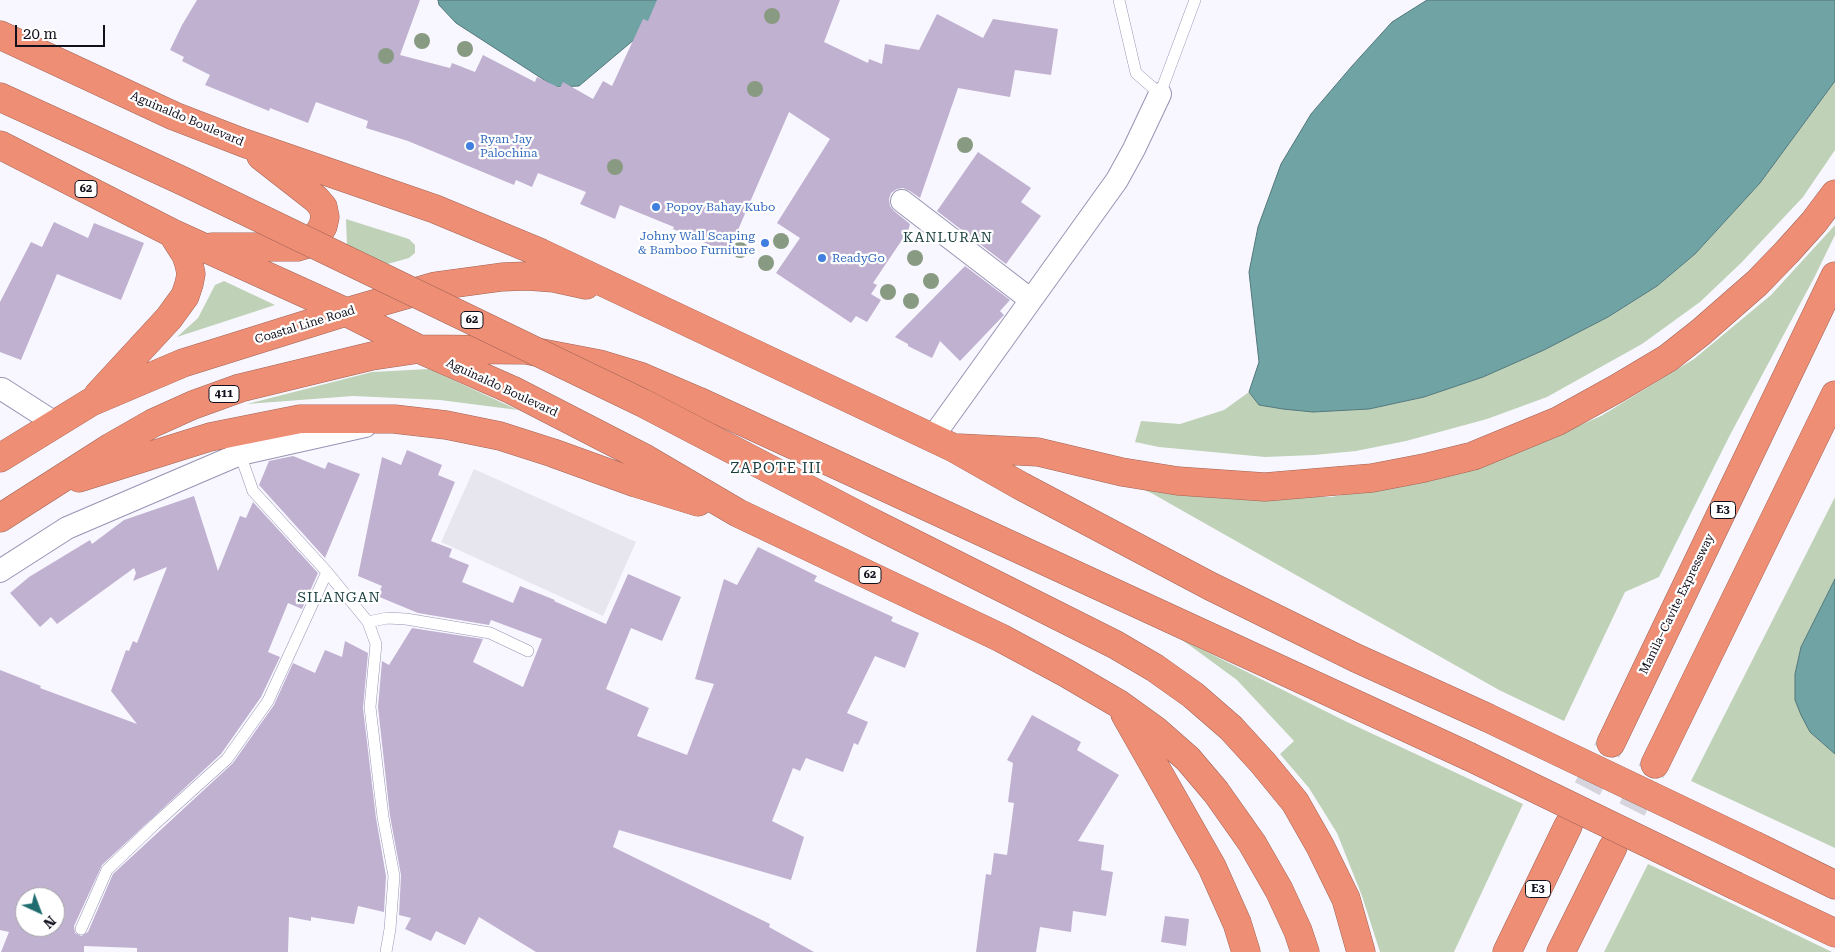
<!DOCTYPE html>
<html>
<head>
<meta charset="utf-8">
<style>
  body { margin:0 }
  #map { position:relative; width:1835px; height:952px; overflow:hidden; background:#f8f7ff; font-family:"Roboto Serif",serif }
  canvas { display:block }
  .north { position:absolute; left:15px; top:887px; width:50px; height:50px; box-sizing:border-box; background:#fff; border:1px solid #a09fa4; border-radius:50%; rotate:137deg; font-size:14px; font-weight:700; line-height:20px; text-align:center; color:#12101c }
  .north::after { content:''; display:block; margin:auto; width:18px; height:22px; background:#206c6e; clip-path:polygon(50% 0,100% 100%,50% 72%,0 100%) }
  .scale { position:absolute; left:15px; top:25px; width:90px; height:22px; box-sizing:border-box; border:2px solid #12101c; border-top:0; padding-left:6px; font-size:15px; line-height:18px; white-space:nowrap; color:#12101c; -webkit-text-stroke:4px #fff; paint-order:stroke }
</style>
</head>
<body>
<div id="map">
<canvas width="1835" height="952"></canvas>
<div class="north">N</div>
<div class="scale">20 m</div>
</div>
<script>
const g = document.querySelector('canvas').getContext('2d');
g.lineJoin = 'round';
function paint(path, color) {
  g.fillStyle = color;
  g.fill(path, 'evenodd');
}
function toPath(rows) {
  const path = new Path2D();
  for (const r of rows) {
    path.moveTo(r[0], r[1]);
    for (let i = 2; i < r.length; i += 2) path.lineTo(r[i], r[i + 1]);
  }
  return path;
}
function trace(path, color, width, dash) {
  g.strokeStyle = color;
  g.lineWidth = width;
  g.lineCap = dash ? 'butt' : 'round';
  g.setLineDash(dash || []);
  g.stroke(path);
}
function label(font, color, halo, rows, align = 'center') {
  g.font = font + ' "Roboto Serif",serif';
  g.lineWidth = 4.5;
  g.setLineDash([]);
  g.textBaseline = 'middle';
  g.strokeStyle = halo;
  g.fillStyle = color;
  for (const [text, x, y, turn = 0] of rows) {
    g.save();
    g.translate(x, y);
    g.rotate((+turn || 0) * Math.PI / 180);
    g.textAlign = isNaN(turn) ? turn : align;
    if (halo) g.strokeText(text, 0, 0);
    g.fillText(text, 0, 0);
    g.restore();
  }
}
const built = toPath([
  [474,469,636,542,603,616,441,542]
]);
const green = toPath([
  [1835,81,1835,150,1803,197,1741,263,1700,302,1642,344,1547,397,1487,419,1406,441,1356,451,1314,455,1265,457,1159,447,1135,442,1141,421,1180,424,1224,410,1249,392,1259,405,1313,412,1370,409,1424,397,1483,377,1544,350,1608,317,1657,286,1695,254,1760,183],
  [346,219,409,239,415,245,415,253,409,258,348,275],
  [1835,225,1835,235,1814,278,1730,435,1659,577,1625,592,1564,721,1499,690,1153,494,1132,484,1274,497,1331,497,1389,487,1462,470,1509,456,1601,416,1694,359,1771,295],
  [224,281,275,305,177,337,198,318,215,285],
  [429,369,518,410,440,400,353,396,247,404,372,372],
  [1835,497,1835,579,1801,647,1795,674,1795,700,1810,732,1835,754,1835,848,1691,781],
  [1181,639,1345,721,1523,804,1454,952,1380,952,1362,896,1337,833,1309,788,1280,754,1294,741,1237,680],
  [1648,864,1729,902,1832,952,1604,952]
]);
const water = toPath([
  [438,0,661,0,648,28,579,86,555,87,456,23,439,5,438,0],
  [1427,0,1835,0,1835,81,1760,183,1695,254,1657,286,1608,317,1544,350,1483,377,1424,397,1369,409,1313,412,1283,409,1259,405,1249,392,1259,362,1249,272,1258,227,1281,164,1311,114,1352,66,1392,22,1427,0],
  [1835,579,1835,754,1810,732,1801,715,1795,700,1795,674,1801,647,1835,579]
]);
const building = toPath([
  [197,0,420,0,400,55,450,68,452,63,475,72,483,55,535,82,537,77,560,88,563,82,593,99,603,81,612,86,643,19,648,21,657,0,840,0,824,42,868,63,869,59,882,64,885,44,919,50,937,14,983,38,993,19,1058,29,1051,75,1015,70,1010,97,958,88,920,198,910,191,903,188,897,189,891,193,889,199,890,206,894,211,910,224,908,231,873,283,877,285,871,294,881,300,867,322,856,316,851,323,776,273,800,238,777,223,830,139,789,112,728,253,673,229,674,227,620,205,615,219,580,204,586,192,538,173,532,187,516,180,514,185,408,141,366,128,368,121,316,102,308,123,270,108,269,111,205,85,210,75,182,61,184,57,170,50,182,25],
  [978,152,1031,188,1021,202,1041,216,1006,264,937,211],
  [54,222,88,238,94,223,144,243,121,300,57,274,21,360,0,352,0,302,31,242,42,247],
  [965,266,1010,300,1000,311,1004,315,960,361,940,341,932,358,908,346,908,344,895,337],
  [407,450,442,465,438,475,455,482,431,541,452,549,449,557,469,565,462,582,513,603,520,586,555,600,554,601,606,624,628,574,681,597,662,641,631,628,606,689,649,708,637,736,687,755,714,684,695,679,724,579,737,585,758,547,817,576,814,581,893,617,891,621,919,633,905,668,875,656,847,713,868,722,858,745,854,743,843,772,806,758,800,771,793,768,772,821,804,837,791,880,619,830,613,847,770,924,769,927,814,952,536,952,479,917,465,945,436,931,431,941,405,929,411,918,399,915,401,875,390,816,378,707,382,661,389,665,412,628,483,639,473,662,523,687,542,639,491,620,489,625,418,613,377,596,382,586,358,576,382,457,401,465],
  [293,456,325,469,328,462,360,474,325,558,259,485,269,461],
  [194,496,218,571,240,516,246,518,253,502,318,573,302,609,288,603,268,652,280,657,261,697,221,754,102,865,74,926,75,933,81,936,88,932,113,874,233,763,274,705,293,663,315,673,325,650,342,657,345,641,368,653,363,708,376,818,386,876,384,912,358,906,354,924,311,917,311,921,289,917,288,952,137,952,137,948,84,946,84,952,1,952,9,932,0,930,0,670,41,686,40,688,137,724,111,691,126,650,129,651,133,641,137,643,167,567,133,581,136,573,134,568,57,624,51,617,40,627,10,593,29,577,90,540,92,544,124,520],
  [25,897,55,897,55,927,25,927],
  [1032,715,1081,742,1077,750,1119,775,1078,841,1104,845,1101,870,1113,872,1106,916,1073,911,1071,932,1040,927,1036,952,976,952,986,874,991,875,994,853,1007,855,1014,803,1008,802,1013,763,1007,760],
  [1165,916,1189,919,1186,946,1161,942]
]);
const highwayTunnel = toPath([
  [1568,826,1611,743],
  [1613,847,1655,764]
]);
const lane = toPath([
  [1119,0,1136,73,1160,94,1195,0],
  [327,572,368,622,376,644,370,707,383,817,394,876,390,929,386,952],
  [368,622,387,618,406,619,490,633,528,651],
  [81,929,107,870,155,824,227,759,268,701,327,572,253,491,240,454]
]);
const street = toPath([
  [902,201,1031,300],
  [0,390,2,389,55,423],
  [932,438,1117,180,1134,149,1160,94],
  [0,571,67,528,240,454,365,426]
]);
const highway = toPath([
  [0,35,174,116,244,143,435,209,541,253,954,448,1021,486,1210,586,1356,658,1486,717],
  [0,97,68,128],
  [0,145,172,233,346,312,419,349,512,390,646,459,738,513,1001,638,1066,673,1119,704,1155,730,1188,759,1216,792,1252,843,1279,890,1298,931,1305,952],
  [212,247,297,247,307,244,317,236,323,226,325,217,323,207,316,199,261,156],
  [98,395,169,318,185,296,189,284,191,274,189,264,186,255,172,233],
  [959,448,1038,452,1122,472,1178,481,1265,487,1372,478,1424,468,1473,456,1558,421,1616,389,1668,358,1701,332,1757,283,1787,252,1814,222,1835,194],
  [0,458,91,402,183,363,346,312,436,286,502,277,527,276,554,278,586,285],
  [79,478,210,437,300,419,394,419,446,425,500,436,553,453,636,483,698,502],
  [0,518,111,447,153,423,193,405,240,388,372,356,419,349,526,350,599,364,642,377,698,401,1468,756],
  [871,522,1116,645,1155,668,1193,695,1231,728,1263,763,1295,802,1320,846,1346,899,1361,952],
  [1125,714,1212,867,1237,923,1246,952],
  [1611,743,1835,276],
  [1655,764,1835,395],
  [1756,846,1835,885],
  [1736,886,1835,933],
  [1507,952,1568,826],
  [1561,952,1613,847]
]);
const highwayBridge = toPath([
  [68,128,185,182,643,403,871,522],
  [1486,717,1756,846],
  [1468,756,1736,886]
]);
const trees = [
  [772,16],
  [422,41],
  [465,49],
  [386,56],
  [755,89],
  [965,145],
  [615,167],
  [781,241],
  [740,250],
  [915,258],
  [766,263],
  [931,281],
  [888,292],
  [911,301]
];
const markers = [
  [470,146,5,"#3f7fe0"],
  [656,207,5,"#3f7fe0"],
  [765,243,5,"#3f7fe0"],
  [822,258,5,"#3f7fe0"]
];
const shields = [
  [86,189,22],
  [472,320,22],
  [224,394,30],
  [1723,510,25],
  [870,575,22],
  [1538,889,25]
];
const shieldNames = [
  ["62",86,189],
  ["62",472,320],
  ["411",224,394],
  ["E3",1723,510],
  ["62",870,575],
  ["E3",1538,889]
];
const streetNames = [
  ["Aguinaldo Boulevard",187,119,23],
  ["Coastal Line Road",305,325,-17],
  ["Aguinaldo Boulevard",502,388,25],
  ["Manila–Cavite Expressway",1677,604,-64]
];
const shopNames = [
  ["Ryan Jay",480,139],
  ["Palochina",480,153],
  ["Popoy Bahay Kubo",666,207],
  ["Johny Wall Scaping",755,236,"right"],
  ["& Bamboo Furniture",755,250,"right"],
  ["ReadyGo",832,258]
];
const neighbourhoodNames = [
  ["KANLURAN",948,238],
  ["SILANGAN",339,598]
];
const quarterNames = [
  ["ZAPOTE III",776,469]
];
paint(built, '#e7e6ef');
paint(green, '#bfd2b7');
paint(water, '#6fa3a4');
trace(water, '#53777b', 1);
paint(building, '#c0b1d1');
trace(highwayTunnel, '#d6d4dd', 28, [28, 14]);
trace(lane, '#9793b4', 12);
trace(street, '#9793b4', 24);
trace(highway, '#a16356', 29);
trace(lane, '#fff', 11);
trace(street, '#fff', 22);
trace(highway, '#ee8f75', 28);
trace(highwayBridge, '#a16356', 29, []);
trace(highwayBridge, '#ee8f75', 28);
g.fillStyle = '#889a82';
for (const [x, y] of trees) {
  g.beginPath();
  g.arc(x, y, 8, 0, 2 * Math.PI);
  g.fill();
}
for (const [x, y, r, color] of markers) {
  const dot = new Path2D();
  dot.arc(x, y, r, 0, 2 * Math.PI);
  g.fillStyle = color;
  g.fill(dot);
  trace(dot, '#fff', 2);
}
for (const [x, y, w] of shields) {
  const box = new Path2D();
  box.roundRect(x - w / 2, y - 8.5, w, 17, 4);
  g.fillStyle = '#fff';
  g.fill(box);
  trace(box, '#12101c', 1);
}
label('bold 11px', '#12101c', null, shieldNames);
label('12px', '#12101c', '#fff', streetNames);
label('12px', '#366cbe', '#fff', shopNames, 'left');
g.letterSpacing = '1px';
label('14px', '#1a3d3d', '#fff', neighbourhoodNames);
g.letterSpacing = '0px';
g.letterSpacing = '1px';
label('15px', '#1a3d3d', '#fff', quarterNames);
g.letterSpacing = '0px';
</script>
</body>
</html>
